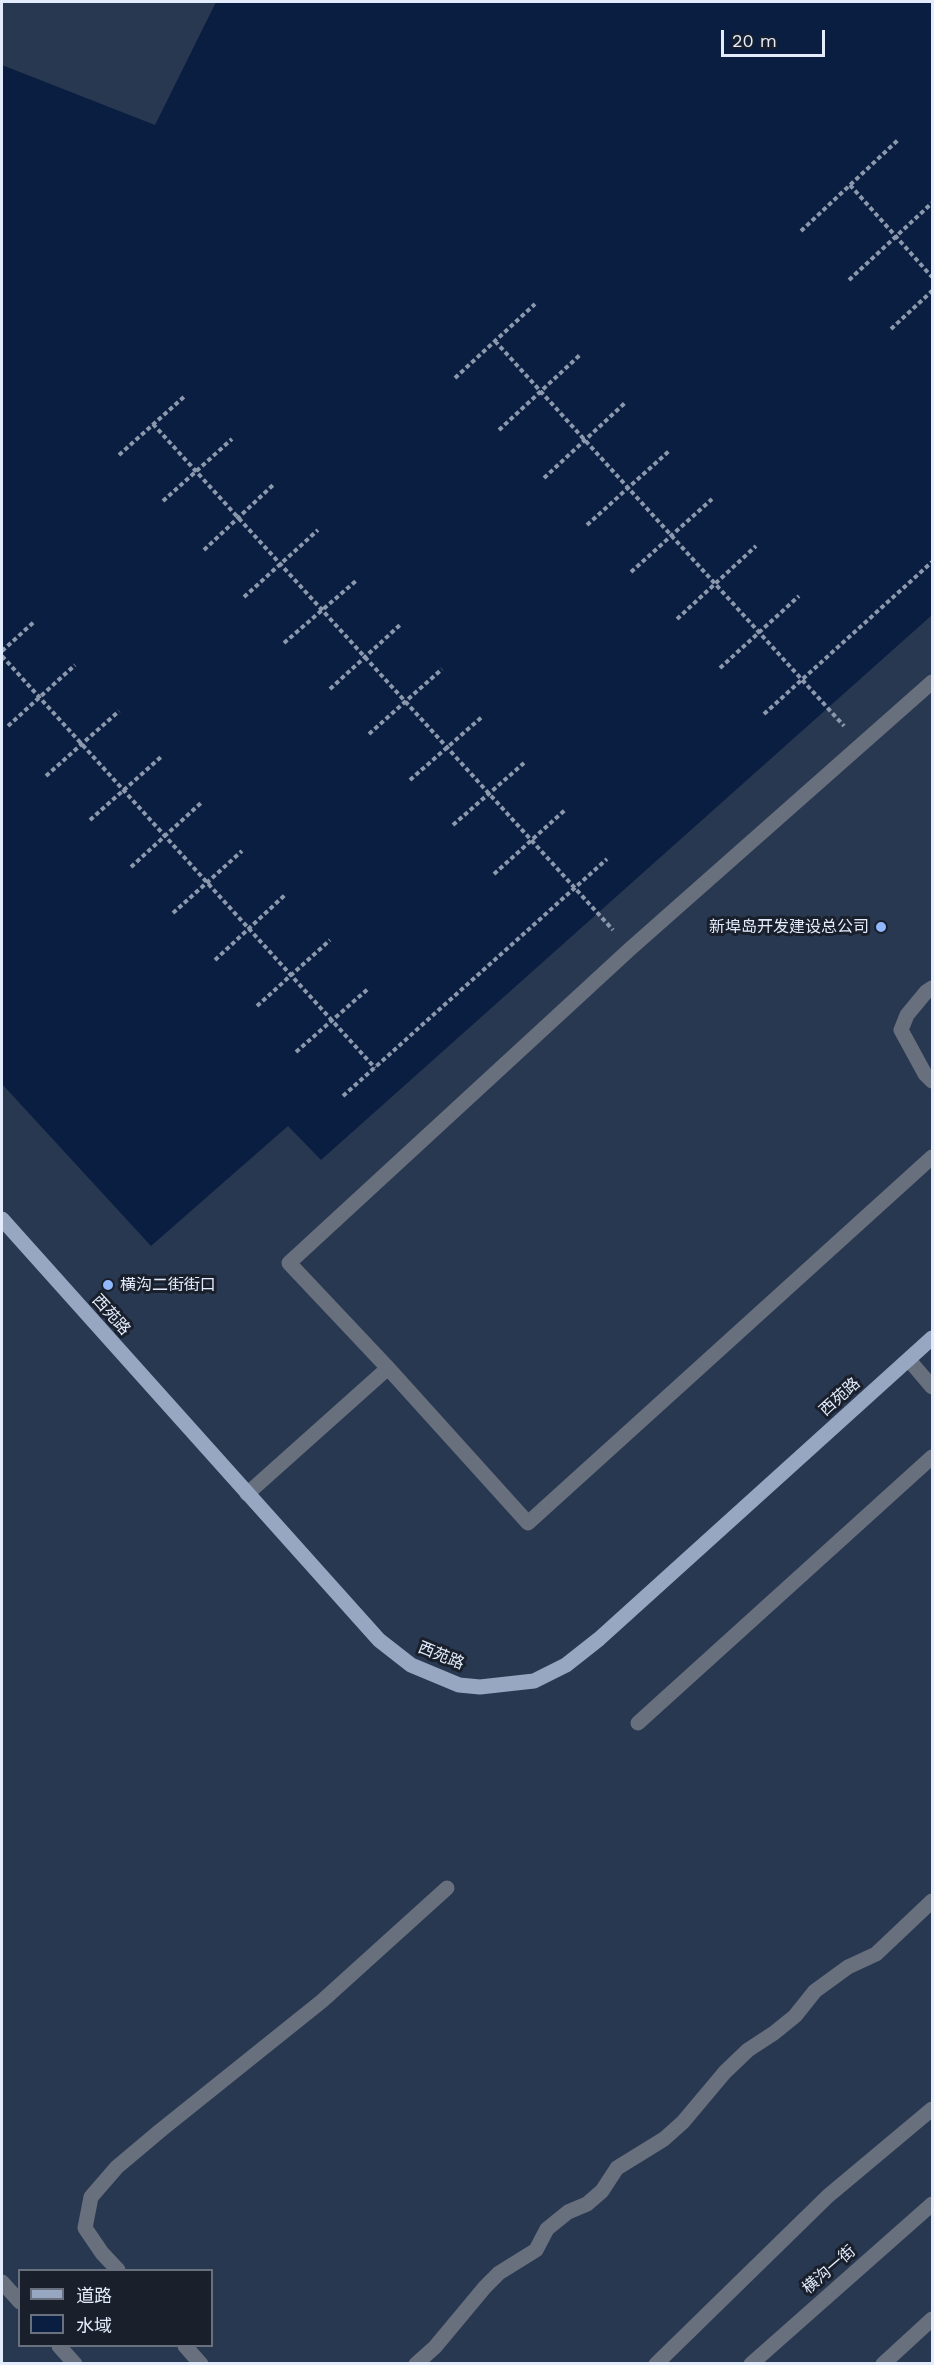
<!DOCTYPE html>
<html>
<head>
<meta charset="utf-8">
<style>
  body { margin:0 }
  #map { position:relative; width:934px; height:2365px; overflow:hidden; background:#293851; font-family:"Work Sans","Noto Sans SC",sans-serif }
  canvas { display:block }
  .frame { position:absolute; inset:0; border:3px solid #e2ecfc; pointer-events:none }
  .legend { position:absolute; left:18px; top:2269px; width:195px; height:78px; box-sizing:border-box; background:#191f2b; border:2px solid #69717f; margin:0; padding:8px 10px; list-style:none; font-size:18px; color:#e2ecfc }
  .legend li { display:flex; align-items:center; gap:12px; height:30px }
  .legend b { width:30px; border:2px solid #69717f }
  .scale { position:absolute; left:721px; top:30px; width:104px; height:27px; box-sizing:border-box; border:3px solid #e2ecfc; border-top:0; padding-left:8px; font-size:18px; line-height:21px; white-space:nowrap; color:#e2ecfc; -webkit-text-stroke:4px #191f2b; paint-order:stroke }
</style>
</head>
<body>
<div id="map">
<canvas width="934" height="2365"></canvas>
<div class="frame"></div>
<ul class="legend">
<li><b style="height:8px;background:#98a7c1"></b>道路</li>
<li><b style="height:16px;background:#0a1e41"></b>水域</li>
</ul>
<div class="scale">20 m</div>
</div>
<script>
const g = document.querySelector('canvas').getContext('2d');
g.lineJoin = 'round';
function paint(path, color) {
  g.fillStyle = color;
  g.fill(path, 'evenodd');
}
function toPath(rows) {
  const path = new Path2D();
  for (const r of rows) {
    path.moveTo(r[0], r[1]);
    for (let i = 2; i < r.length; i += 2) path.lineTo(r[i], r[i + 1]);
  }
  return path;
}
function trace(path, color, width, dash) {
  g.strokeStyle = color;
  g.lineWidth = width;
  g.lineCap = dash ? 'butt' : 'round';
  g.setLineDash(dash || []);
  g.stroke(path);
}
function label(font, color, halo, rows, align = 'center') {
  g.font = font + ' "Work Sans","Noto Sans SC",sans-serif';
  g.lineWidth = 6;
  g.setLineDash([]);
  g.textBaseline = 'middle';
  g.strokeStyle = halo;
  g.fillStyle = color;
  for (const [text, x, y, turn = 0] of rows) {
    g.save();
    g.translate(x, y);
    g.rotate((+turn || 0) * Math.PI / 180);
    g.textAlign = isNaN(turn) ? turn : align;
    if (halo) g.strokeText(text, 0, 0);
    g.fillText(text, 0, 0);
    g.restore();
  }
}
const water = toPath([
  [216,2,932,2,932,615,321,1160,288,1126,151,1246,2,1084,2,65,155,125]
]);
const path = toPath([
  [850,185,932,277],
  [801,231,898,140],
  [849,280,932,203],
  [891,329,932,291],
  [495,341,844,726],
  [455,378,535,304],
  [153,424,613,930],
  [499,430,581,354],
  [119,455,186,395],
  [544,478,626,402],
  [163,501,232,439],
  [587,525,669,451],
  [204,550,273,485],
  [631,572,712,499],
  [244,597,318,530],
  [677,619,756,546],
  [284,643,357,580],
  [2,651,34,622],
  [2,656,375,1068],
  [720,668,799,596],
  [330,689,400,625],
  [764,714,932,562],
  [8,726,75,665],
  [369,734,442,669],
  [46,776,119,711],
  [410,780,483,716],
  [90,820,161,757],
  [453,825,524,763],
  [131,867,202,802],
  [494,874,565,810],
  [173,913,242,851],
  [215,960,286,894],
  [257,1006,330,940],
  [296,1052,369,988],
  [343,1096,607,859]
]);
const minor = toPath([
  [932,682,630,949,289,1263,388,1368,528,1523,932,1157],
  [932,988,926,992,907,1015,901,1030,925,1074,932,1081],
  [909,1360,932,1387],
  [247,1494,388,1368],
  [638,1723,932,1457],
  [118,2270,102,2253,85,2228,91,2197,117,2167,161,2130,322,2001,447,1888],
  [2,2282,20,2302],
  [59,2346,75,2364],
  [185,2346,201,2364],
  [416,2364,435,2347,485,2287,499,2273,536,2250,547,2229,568,2212,587,2204,602,2191,617,2168,664,2139,683,2122,725,2072,748,2050,774,2033,795,2016,815,1991,848,1967,876,1954,932,1901],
  [656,2364,828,2196,932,2109],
  [751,2364,932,2204],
  [883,2364,932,2319]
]);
const major = toPath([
  [2,1219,379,1640,411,1665,459,1685,480,1687,534,1681,566,1665,599,1639,932,1338]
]);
const markers = [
  [881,927,6,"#90b8fd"],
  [108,1285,6,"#90b8fd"]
];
const poiNames = [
  ["新埠岛开发建设总公司",869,927],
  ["横沟二街街口",120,1285,"left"]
];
const streetNames = [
  ["西苑路",111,1315,48],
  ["西苑路",840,1397,-42],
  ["西苑路",441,1656,22],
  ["横沟一街",829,2270,-41]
];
paint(water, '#0a1e41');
trace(path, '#8c99ad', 4, [4.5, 3]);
trace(minor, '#69707d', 15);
trace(major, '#98a7c1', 15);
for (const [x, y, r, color] of markers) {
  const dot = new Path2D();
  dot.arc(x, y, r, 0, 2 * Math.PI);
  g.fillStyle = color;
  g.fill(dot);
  trace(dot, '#191f2b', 2);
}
label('16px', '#e2ecfc', '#191f2b', poiNames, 'right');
label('16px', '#e2ecfc', '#191f2b', streetNames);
</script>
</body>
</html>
